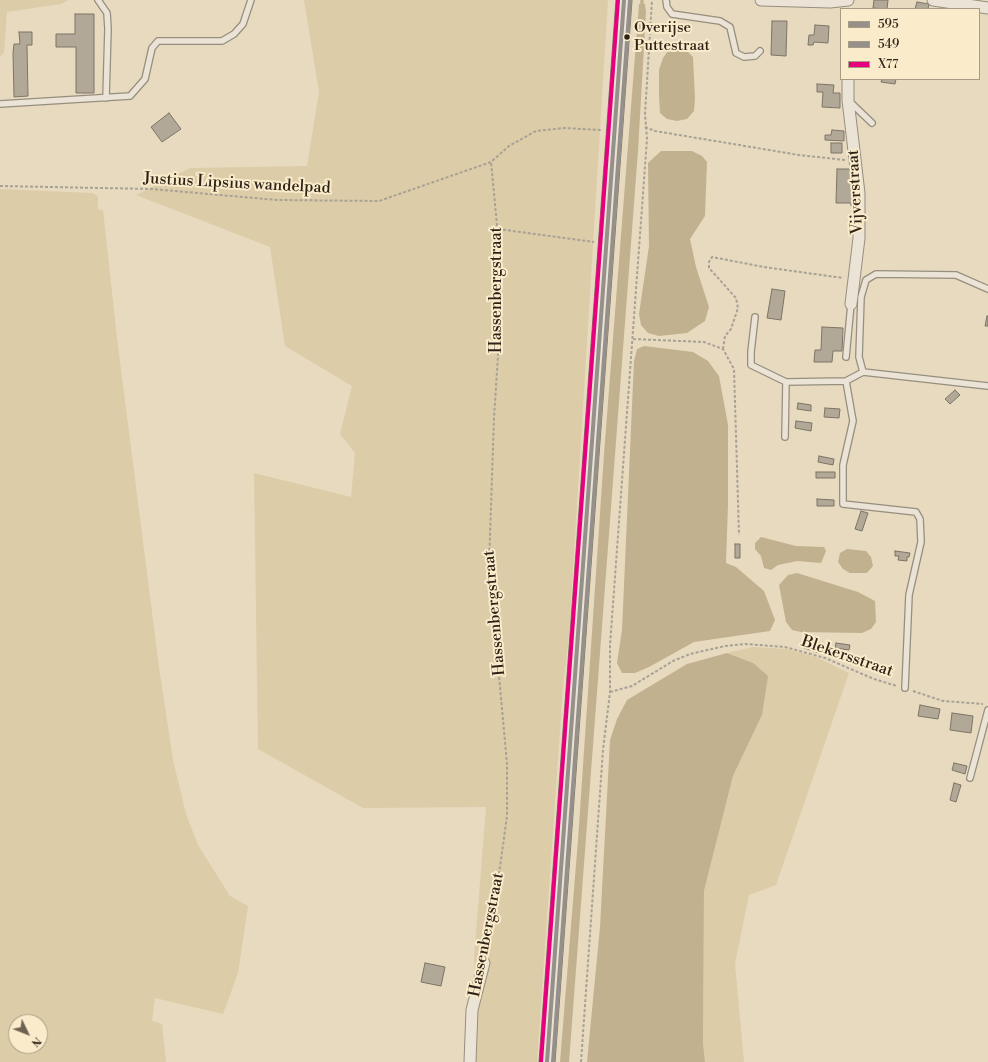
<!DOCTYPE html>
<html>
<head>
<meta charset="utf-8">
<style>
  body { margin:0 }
  #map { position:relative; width:988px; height:1062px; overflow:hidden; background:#e7dabf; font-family:"Libre Bodoni",serif }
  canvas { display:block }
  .legend { position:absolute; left:840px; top:8px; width:140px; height:72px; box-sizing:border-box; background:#faebcb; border:1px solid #a89b83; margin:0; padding:5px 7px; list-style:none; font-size:12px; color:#2c2217 }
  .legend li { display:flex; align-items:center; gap:8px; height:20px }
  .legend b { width:20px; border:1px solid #a89b83 }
  .north { position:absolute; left:8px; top:1014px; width:40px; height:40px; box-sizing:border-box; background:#faebcb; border:1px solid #a89b83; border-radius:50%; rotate:133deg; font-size:11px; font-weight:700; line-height:16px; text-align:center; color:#2c2217 }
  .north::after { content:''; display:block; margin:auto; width:14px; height:18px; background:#6d6252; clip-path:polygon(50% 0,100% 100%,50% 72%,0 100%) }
</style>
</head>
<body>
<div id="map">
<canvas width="988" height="1062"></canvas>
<ul class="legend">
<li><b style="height:5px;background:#96908b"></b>595</li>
<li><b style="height:5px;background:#96908b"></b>549</li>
<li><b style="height:5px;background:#e6007e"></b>X77</li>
</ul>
<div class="north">N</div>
</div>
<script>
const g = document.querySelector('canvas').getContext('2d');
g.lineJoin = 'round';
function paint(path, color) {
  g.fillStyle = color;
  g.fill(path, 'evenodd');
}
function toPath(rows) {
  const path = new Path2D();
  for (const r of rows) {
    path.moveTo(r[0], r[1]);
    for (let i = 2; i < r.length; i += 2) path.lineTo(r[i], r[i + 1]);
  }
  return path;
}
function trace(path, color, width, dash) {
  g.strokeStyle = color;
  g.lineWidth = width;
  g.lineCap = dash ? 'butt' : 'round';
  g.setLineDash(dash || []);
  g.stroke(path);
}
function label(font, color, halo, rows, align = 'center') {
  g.font = font + ' "Libre Bodoni",serif';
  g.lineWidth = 4;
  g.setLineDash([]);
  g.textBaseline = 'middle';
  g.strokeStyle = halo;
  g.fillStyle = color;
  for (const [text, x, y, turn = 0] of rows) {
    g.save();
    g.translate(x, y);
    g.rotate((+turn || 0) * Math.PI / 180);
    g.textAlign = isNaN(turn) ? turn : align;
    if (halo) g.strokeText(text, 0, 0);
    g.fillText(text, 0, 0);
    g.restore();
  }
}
const green = toPath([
  [0,0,69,0,61,4,7,12,4,52,0,57],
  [304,0,608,0,569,635,563,687,537,1062,471,1062,476,1001,474,958,486,807,363,808,258,749,254,473,351,497,355,453,340,434,352,386,285,346,270,247,136,195,190,168,307,166,319,92],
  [0,189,92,193,98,196,98,210,103,210,117,338,159,667,173,760,186,814,198,845,230,896,248,906,238,973,223,1014,155,998,152,1021,162,1024,166,1062,0,1062],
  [16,1022,40,1022,40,1046,16,1046],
  [753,647,787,649,816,657,849,673,776,885,749,895,735,964,744,1062,705,1062,703,1043,704,891,733,776,762,715,753,663,727,653]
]);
const water = toPath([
  [639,4,645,4,646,12,638,151,569,1062,560,1062,578,840,604,454],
  [676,48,685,49,693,57,695,98,694,111,687,119,677,121,667,119,660,113,659,96,659,70,663,58,668,51],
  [661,151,692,151,702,156,707,162,705,216,690,239,696,267,709,307,705,321,687,333,659,336,648,333,641,325,639,314,649,246,648,163],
  [644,346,693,352,708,361,719,376,728,425,728,504,726,563,736,567,764,591,775,620,770,631,694,642,649,667,635,673,622,673,617,663,622,630,634,361,637,349],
  [761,537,796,546,824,547,826,551,821,563,797,561,778,565,771,570,764,568,761,556,755,549,755,543],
  [847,549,866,551,871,557,873,566,867,573,850,573,843,569,838,562,840,553],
  [797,573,858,592,875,601,876,622,871,629,862,633,801,632,792,630,786,622,779,585,788,575],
  [727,653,753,663,768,676,762,715,733,776,704,891,703,1043,705,1062,587,1062,600,927,610,740,617,719,627,700,687,664]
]);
const stream = toPath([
  [642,9,642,0]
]);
const building = toPath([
  [874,0,888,0,887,9,873,8,874,0],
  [917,2,929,4,928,9,915,9,917,2],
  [75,14,94,14,94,93,76,93,76,47,56,47,56,34,75,34,75,14],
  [772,21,787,21,786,56,771,55,772,21],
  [815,25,829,26,828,43,814,42,813,45,808,45,809,35,814,35,815,25],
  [19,32,32,32,32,45,27,45,28,96,14,97,13,53,14,44,20,44,19,32],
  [882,79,896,79,895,84,881,82,882,79],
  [817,84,834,85,833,93,840,93,840,108,822,107,823,92,817,92,817,84],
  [169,113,181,129,162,142,151,127,169,113],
  [832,130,844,131,844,141,825,140,825,135,831,135,832,130],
  [831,143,842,143,842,153,831,153,831,143],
  [837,169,853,169,852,200,856,200,856,207,851,206,851,203,836,203,837,169],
  [772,289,785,291,781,320,767,318,772,289],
  [987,316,988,316,988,326,985,326,987,316],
  [822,327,843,328,842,351,833,351,832,362,814,362,815,350,821,350,822,327],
  [955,390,960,395,950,404,945,399,955,390],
  [798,403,811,405,811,411,797,409,798,403],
  [825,408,840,409,839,418,824,417,825,408],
  [796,421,812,423,811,431,795,428,796,421],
  [819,456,834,459,833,465,818,462,819,456],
  [816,472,835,472,835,478,816,478,816,472],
  [817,499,834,500,834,506,817,506,817,499],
  [861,511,868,513,862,531,855,529,861,511],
  [735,544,740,544,740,558,735,558,735,544],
  [895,551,910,553,909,557,907,557,907,561,898,560,899,556,895,556,895,551],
  [807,639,822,644,819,653,804,648,807,639],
  [836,643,850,645,849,650,835,648,836,643],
  [920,705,940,709,938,719,918,716,920,705],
  [952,713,973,716,971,733,950,730,952,713],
  [954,763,967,766,965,774,952,770,954,763],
  [954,783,961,785,956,802,950,800,954,783],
  [425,963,445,967,441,986,421,982,425,963]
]);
const path = toPath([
  [645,127,655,131,799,155,845,160],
  [0,186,152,189,277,200,379,201,491,162,509,146,536,131,564,128,602,130],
  [498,229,594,242],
  [633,339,704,342,723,349,734,369,739,535],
  [723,349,725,336,731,329,738,308,736,298,709,268,709,262,712,257,764,267,843,278],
  [913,691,943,701,983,704],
  [610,692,632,686,673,661,690,654,725,646,745,644,785,647,825,658,874,679,897,686],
  [485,953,500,867,507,816,507,764,489,565,494,418,499,340,500,257,491,162],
  [581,1062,603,750,610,692,610,645,647,139,645,114,652,0]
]);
const lane = toPath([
  [98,0,107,13,108,29,106,98],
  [666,0,667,7,672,14,720,21,730,27,736,53,744,57,755,56,760,51],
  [849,101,872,123],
  [0,104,130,96,145,79,152,48,158,41,222,41,234,34,243,24,251,0],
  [755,317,751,352,751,365,786,382,846,381,863,372,859,357,861,297,866,280,876,274,956,275,988,289],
  [846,357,851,304],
  [863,372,988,386],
  [846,381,853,421,843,465,843,504,916,512,920,519,921,542,909,595,905,688],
  [785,437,786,382],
  [970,778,988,710]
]);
const street = toPath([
  [761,0,830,2,848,0],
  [933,0,988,8],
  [848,79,848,100,859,193,859,238,851,304],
  [470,1062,472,1010,484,963]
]);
const secondary = toPath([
  [547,1062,624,0]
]);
const bus1 = toPath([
  [547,1062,624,0]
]);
const bus2 = toPath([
  [553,1062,630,0]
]);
const bus3 = toPath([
  [541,1062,618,0]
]);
const markers = [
  [627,37,3.5,"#2c2217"]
];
const busNames = [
  ["Overijse",634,28],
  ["Puttestraat",634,46]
];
const streetNames = [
  ["Justius Lipsius wandelpad",237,184,3],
  ["Vijverstraat",856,192,-93],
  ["Hassenbergstraat",497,290,-90],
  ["Hassenbergstraat",495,613,-95],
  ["Blekersstraat",847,657,19],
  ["Hassenbergstraat",487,935,-79]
];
paint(green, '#ddcca8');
paint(water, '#c2b18f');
trace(stream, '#c2b18f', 3.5);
paint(building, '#b2a897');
trace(building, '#7c7566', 1);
trace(lane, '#968e7e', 8);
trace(street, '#968e7e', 13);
trace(secondary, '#7c7566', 17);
trace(path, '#a7a196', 2, [3, 2]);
trace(lane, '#eae3d6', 5.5);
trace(street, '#eae3d6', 11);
trace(secondary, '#eae3d6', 15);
trace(bus1, '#96908b', 4);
trace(bus2, '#96908b', 4);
trace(bus3, '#e6007e', 4);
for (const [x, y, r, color] of markers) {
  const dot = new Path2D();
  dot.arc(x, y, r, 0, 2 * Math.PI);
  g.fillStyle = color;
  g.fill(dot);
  trace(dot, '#faebcb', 1.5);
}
label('15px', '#2c2217', '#faebcb', busNames, 'left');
label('16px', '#2c2217', '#faebcb', streetNames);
</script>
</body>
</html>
